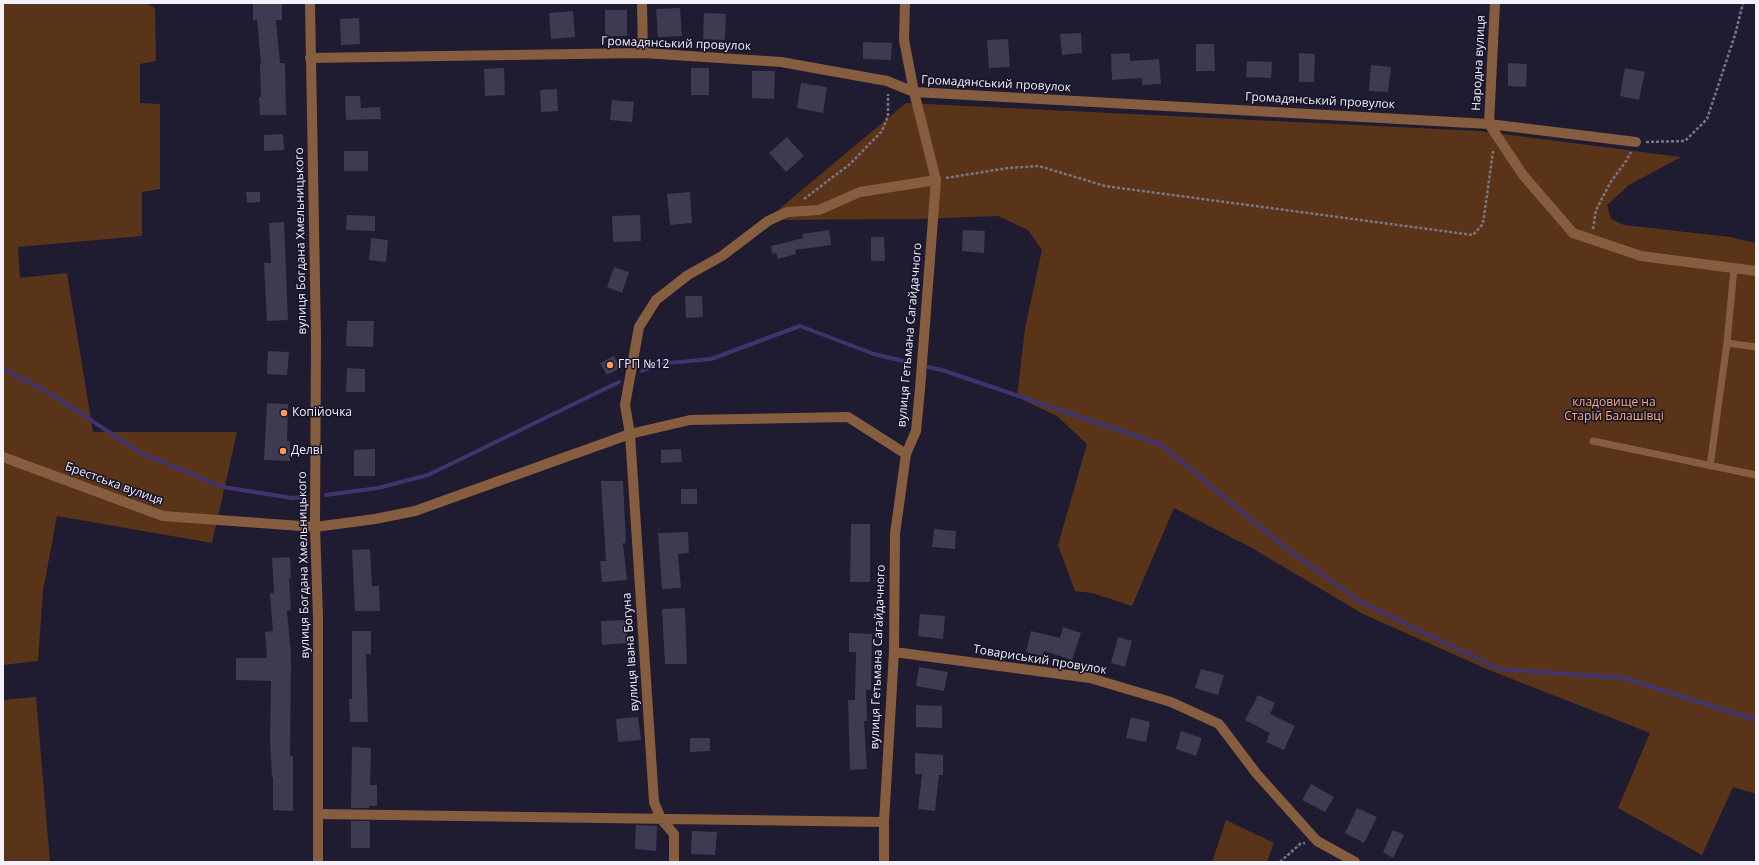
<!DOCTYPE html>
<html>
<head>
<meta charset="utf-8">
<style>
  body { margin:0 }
  #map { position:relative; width:1759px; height:865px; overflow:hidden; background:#1f1b31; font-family:"Open Sans",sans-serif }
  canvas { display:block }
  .frame { position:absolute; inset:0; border:4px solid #f3f1fe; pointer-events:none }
</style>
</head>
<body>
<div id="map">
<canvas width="1759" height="865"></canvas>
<div class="frame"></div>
</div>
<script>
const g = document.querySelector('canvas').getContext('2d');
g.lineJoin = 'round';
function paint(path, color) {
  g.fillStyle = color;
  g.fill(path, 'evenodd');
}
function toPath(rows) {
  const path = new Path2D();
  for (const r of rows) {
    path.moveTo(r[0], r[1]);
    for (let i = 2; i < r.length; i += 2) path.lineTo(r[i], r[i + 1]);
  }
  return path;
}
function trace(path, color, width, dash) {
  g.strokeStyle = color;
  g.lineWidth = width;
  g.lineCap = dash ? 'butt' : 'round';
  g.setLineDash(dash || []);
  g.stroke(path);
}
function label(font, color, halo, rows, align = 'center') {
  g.font = font + ' "Open Sans",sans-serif';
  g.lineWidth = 3;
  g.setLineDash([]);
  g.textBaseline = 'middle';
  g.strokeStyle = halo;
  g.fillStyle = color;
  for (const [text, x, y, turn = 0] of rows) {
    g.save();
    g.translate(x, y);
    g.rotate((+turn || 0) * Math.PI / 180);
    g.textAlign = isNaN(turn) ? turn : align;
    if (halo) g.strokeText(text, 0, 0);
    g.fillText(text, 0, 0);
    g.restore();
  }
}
const green = toPath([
  [3,3,146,3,155,8,156,61,140,64,140,103,160,104,160,189,142,192,142,236,18,247,20,278,67,273,93,432,237,432,212,543,57,516,43,591,38,661,3,665],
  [906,103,1479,131,1681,157,1629,185,1607,205,1611,219,1624,225,1730,237,1756,243,1756,794,1733,787,1702,855,1618,808,1650,733,1489,670,1363,614,1252,548,1174,508,1132,606,1092,593,1075,591,1058,545,1087,444,1057,416,1017,397,1025,328,1042,250,1028,230,998,216,918,219,766,220],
  [36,697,50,862,3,862,3,700],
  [1226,820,1274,843,1267,862,1212,862]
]);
const stream = toPath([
  [928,367,942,370,1160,444,1286,548,1359,601,1499,669,1624,678,1756,720],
  [3,369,51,394,141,453,223,487,292,498,302,497],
  [642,371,657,364,711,359,800,326,874,354,907,362],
  [326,495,378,488,428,475,619,382]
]);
const building = toPath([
  [253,3,282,3,282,20,276,20,280,63,285,63,286,115,260,115,259,97,261,97,260,64,261,64,257,20,253,20],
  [680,8,682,36,658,37,656,9],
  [605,10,627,10,627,36,605,36],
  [573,11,575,37,551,39,549,13],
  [704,13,726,14,725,40,703,39],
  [359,18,360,44,341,45,340,19],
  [1081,33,1082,53,1062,55,1060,34],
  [1008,39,1010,67,989,68,987,40],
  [863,42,892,43,891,60,863,59],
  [1196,44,1214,44,1215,71,1196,71],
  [1130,53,1130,61,1159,59,1161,84,1142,85,1142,78,1112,80,1111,54],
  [1299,53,1315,54,1314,82,1299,82],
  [1247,61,1272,62,1271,78,1246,77],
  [1508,63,1527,64,1526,87,1508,86],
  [1371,65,1391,67,1388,92,1369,91],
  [504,68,505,95,485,96,484,69],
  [691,68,709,68,709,95,691,95],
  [1625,68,1645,72,1639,100,1620,96],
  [752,71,775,71,774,99,752,98],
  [801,83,827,87,823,113,797,108],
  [557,89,558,111,541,112,540,90],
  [345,96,360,96,361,108,380,107,381,119,346,120],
  [612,100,634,102,632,122,610,120],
  [283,134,284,150,264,151,264,135],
  [787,137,804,156,786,172,769,153],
  [344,151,368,151,368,171,344,171],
  [246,192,260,192,260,202,247,203],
  [690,192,692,223,670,225,667,194],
  [347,215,375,216,375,231,346,230],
  [640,215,641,241,613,242,612,216],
  [284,222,288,320,267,321,264,263,271,263,269,223],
  [829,230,831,245,795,250,796,254,778,259,776,253,772,254,771,246,803,238,802,234],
  [963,230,985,231,984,253,962,251],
  [871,237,884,237,885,261,871,261],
  [371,238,388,240,386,262,369,260],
  [614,267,629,272,622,293,607,287],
  [685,296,702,296,703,317,686,318],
  [347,321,374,321,373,347,346,346],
  [268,351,289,352,287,375,267,374],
  [614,356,620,368,607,375,600,363],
  [347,368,365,369,365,392,346,392],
  [267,403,288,404,287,441,290,441,290,461,264,460],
  [375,449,375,476,354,476,354,450],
  [681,449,682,462,661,463,661,450],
  [601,481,623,481,626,543,623,543,627,580,602,582,600,561,606,561],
  [681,489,697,489,697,504,681,504],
  [851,524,870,524,870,582,850,582],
  [934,529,956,531,955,549,932,547],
  [688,532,689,553,678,554,681,588,662,589,658,533],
  [370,549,372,586,379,586,380,611,355,611,352,550],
  [290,557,291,578,289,578,291,610,287,611,291,654,290,756,293,756,293,811,273,810,273,777,272,777,270,740,271,681,236,680,236,658,267,658,265,632,273,631,270,593,274,593,272,558],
  [685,608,687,664,665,664,662,609],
  [920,614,945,616,943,639,918,636],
  [626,620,627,643,602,645,601,621],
  [1063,627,1081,633,1072,660,1044,651,1043,656,1026,652,1031,631,1060,638],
  [352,631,371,631,371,654,366,654,368,722,350,722,349,699,352,699],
  [849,633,872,634,871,690,866,690,867,721,864,721,867,769,850,770,848,700,855,700,856,652,849,652],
  [1118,637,1132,641,1125,667,1111,663],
  [919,667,948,672,944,691,916,686],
  [1201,669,1224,675,1218,695,1195,688],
  [1258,695,1275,703,1270,714,1295,726,1284,750,1266,742,1270,733,1245,720],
  [916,705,942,706,942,728,916,727],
  [638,717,641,740,618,742,616,719],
  [1131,717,1150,722,1146,742,1126,738],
  [1181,731,1202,738,1196,756,1176,749],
  [690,738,710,738,710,751,690,752],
  [352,747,371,748,370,785,377,785,377,806,369,806,369,808,351,808],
  [915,753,943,755,943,775,939,775,935,811,918,809,922,774,915,774],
  [1311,784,1334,797,1325,812,1302,800],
  [1357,808,1377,817,1364,843,1345,833],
  [351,821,370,821,370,848,351,848],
  [636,825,657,826,656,851,635,849],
  [1393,830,1404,835,1393,858,1383,852],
  [692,831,717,832,715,855,691,854]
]);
const path = toPath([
  [1646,142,1685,141,1707,119,1735,35,1743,3],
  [946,178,1008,168,1039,166,1105,186,1473,235,1483,224,1493,151],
  [804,199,850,164,882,131,888,116,888,94],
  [1593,229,1596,210,1610,183,1626,161,1631,152],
  [1280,862,1300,844,1305,843]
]);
const service = toPath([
  [1727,343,1756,347],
  [1593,441,1756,475],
  [1710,466,1727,343,1734,268]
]);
const minor = toPath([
  [642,3,643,53],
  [1495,3,1489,124,1523,175,1573,233,1641,256,1756,271],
  [310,58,643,53,781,62,887,81,914,92,1489,124,1636,142],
  [315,527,375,519,415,511,630,434,690,420,848,417,906,454],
  [894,652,1090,678,1171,702,1219,724,1256,773,1317,841,1355,862],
  [318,814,884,822],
  [674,862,674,834,661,819,654,802,630,434,625,405,639,327,656,300,688,275,722,256,768,221,787,212,819,210,860,192,936,180],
  [884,862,884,822,894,652,895,534,906,454,916,431,920,389,936,180,914,92,904,40,905,3]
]);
const tertiary = toPath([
  [310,3,316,338,315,527,318,617,318,862],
  [3,457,163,516,315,527]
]);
const markers = [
  [610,365,4,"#fd9c55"],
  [284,413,4,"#fd9c55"],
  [283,451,4,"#fd9c55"]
];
const streetNames = [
  ["Громадянський провулок",676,44,2],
  ["Народна вулиця",1479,63,-87],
  ["Громадянський провулок",996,84,3],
  ["Громадянський провулок",1320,101,3],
  ["вулиця Богдана Хмельницького",301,241,-91],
  ["вулиця Гетьмана Сагайдачного",910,335,-85],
  ["Брестська вулиця",114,484,20],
  ["вулиця Богдана Хмельницького",304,565,-91],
  ["вулиця Івана Богуна",631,652,-94],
  ["вулиця Гетьмана Сагайдачного",878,657,-88],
  ["Товариський провулок",1040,660,9]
];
const poiNames = [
  ["ГРП №12",618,365],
  ["Копійочка",292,413],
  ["Делві",291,451]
];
const parkNames = [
  ["кладовище на",1614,403],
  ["Старій Балашівці",1614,417]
];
paint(green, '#5a3418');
trace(stream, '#41346d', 4);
paint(building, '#3e3a52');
trace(path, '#797688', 2.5, [3, 2]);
trace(service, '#875d3f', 7);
trace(minor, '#875d3f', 10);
trace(tertiary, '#875d3f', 10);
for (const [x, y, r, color] of markers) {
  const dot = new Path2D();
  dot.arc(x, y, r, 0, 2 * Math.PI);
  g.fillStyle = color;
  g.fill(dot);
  trace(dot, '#161227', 1.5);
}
label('12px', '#f3f1fe', '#161227', streetNames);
label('12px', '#f3f1fe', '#161227', poiNames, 'left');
label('12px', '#f4b082', '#161227', parkNames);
</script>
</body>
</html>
